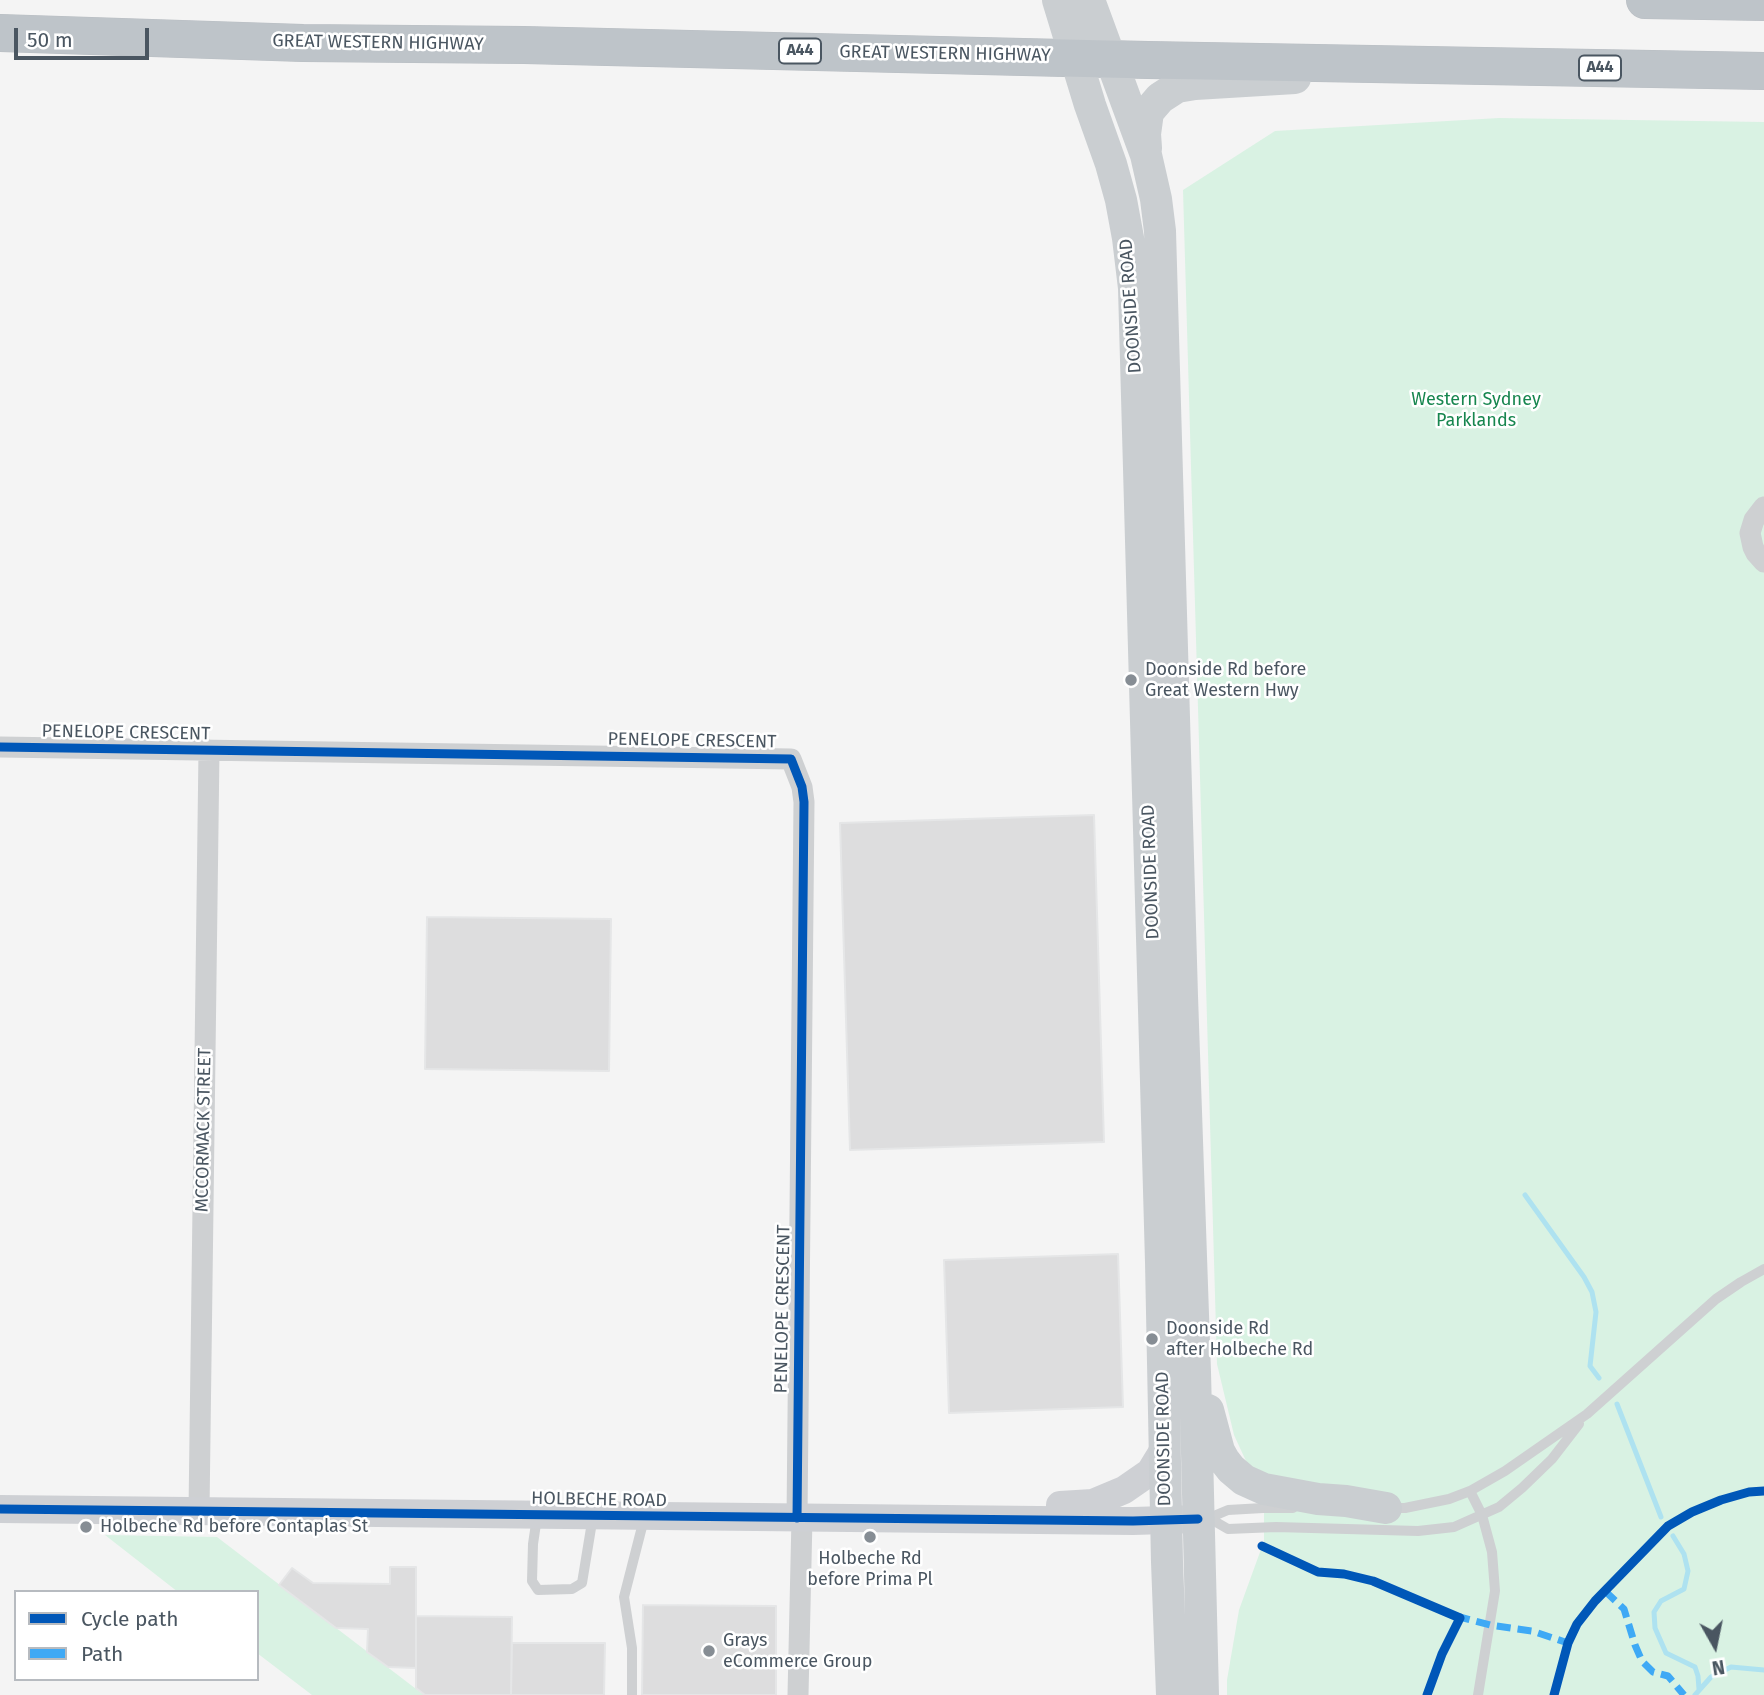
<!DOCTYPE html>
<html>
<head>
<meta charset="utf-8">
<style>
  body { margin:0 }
  #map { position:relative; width:1764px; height:1695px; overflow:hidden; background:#f4f4f4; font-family:"Fira Sans",sans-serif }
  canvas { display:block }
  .legend { position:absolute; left:14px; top:1590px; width:245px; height:91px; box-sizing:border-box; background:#fff; border:2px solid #b7bbc0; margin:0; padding:9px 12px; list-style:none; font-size:21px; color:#4a5661 }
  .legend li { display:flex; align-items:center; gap:14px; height:35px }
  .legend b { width:35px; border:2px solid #b7bbc0 }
  .north { position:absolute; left:1680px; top:1611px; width:70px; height:70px; -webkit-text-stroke:5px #fff; paint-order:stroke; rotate:171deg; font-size:19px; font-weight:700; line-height:28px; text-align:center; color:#4a5661 }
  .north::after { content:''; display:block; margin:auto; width:24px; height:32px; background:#4a5661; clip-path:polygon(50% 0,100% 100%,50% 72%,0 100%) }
  .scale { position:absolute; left:14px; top:28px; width:135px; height:32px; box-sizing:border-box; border:4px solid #4a5661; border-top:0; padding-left:9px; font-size:21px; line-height:24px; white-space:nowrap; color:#4a5661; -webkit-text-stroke:5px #fff; paint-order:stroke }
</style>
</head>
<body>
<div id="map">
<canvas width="1764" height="1695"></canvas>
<ul class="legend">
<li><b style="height:9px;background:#0057b8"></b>Cycle path</li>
<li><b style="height:9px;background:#3fa9f5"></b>Path</li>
</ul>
<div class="north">N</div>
<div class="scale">50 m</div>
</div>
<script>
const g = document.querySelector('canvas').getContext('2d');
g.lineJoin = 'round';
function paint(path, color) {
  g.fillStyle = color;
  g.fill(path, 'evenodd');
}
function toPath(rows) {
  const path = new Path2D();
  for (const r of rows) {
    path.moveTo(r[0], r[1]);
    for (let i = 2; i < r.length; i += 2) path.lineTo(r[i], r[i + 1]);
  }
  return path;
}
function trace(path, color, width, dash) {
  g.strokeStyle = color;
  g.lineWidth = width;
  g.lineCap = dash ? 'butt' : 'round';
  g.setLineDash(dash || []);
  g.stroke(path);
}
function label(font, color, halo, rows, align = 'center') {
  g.font = font + ' "Fira Sans",sans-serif';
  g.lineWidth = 5;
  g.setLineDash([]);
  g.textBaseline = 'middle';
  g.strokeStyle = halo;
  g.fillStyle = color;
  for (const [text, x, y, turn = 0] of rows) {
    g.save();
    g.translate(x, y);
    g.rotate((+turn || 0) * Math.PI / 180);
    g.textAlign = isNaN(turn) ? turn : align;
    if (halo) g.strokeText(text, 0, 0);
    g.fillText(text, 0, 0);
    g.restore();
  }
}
const green = toPath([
  [1499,118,1764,122,1764,1695,1227,1695,1227,1680,1239,1610,1264,1541,1264,1500,1234,1435,1217,1364,1183,190,1275,131],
  [105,1535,217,1537,424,1695,312,1695,257,1653,257,1592,178,1592]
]);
const stream = toPath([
  [1525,1195,1584,1277,1592,1292,1596,1312,1590,1366,1599,1378],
  [1617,1404,1661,1517],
  [1673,1536,1684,1554,1688,1571,1684,1589,1661,1601,1654,1612,1655,1628,1666,1653,1695,1667,1698,1676,1699,1689],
  [1695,1695,1711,1677,1731,1667,1764,1670]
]);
const building = toPath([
  [1094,815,1104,1142,850,1150,840,823,1094,815],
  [427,917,611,919,609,1071,425,1069,427,917],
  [1118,1254,1123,1407,949,1413,944,1260,1118,1254],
  [390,1567,416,1567,416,1668,388,1667,367,1652,368,1629,336,1628,279,1585,292,1568,313,1583,390,1584,390,1567],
  [643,1605,776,1606,776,1695,642,1695,643,1605],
  [416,1616,512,1617,511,1695,425,1695,416,1688,416,1616],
  [512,1643,605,1643,604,1695,511,1695,512,1643]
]);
const lane = toPath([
  [1470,1491,1482,1515,1492,1552,1495,1591,1478,1695],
  [1389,1508,1405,1508,1449,1499,1470,1491,1505,1471,1587,1414,1716,1299,1741,1282,1764,1269],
  [537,1517,533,1544,532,1581,538,1590,572,1589,582,1583,593,1516],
  [1209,1518,1228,1529,1276,1527,1418,1531,1454,1527,1499,1507,1522,1488,1552,1459,1579,1424],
  [1202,1519,1209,1518,1228,1510,1263,1508,1293,1508],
  [632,1695,632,1648,624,1597,644,1519]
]);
const street = toPath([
  [1764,507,1754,520,1750,533,1753,547,1756,553,1764,562],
  [0,747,791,759,802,787,804,802,797,1518],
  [199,1511,209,750],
  [798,1695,802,1518]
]);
const secondary = toPath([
  [1060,1505,1093,1503,1124,1490,1150,1472,1164,1449],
  [0,1509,1133,1521,1198,1519]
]);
const primary = toPath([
  [1058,0,1090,105,1111,164,1121,200,1128,238,1134,288,1161,1262,1167,1562,1172,1695],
  [1089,0,1146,155,1156,199,1160,231,1182,996,1195,1372,1203,1695],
  [1146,148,1145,134,1148,112,1160,98,1177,87,1195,84,1295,78],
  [1208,1410,1219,1451,1224,1460,1231,1469,1244,1480,1264,1489,1318,1499,1346,1501,1386,1508]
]);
const highway = toPath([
  [1645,0,1764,2],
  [0,33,303,43,524,45,1148,60,1764,71]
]);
const quiet = toPath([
  [1605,1591,1624,1609,1635,1645,1642,1661,1653,1672,1668,1676,1684,1695],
  [1456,1616,1490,1625,1532,1631,1568,1643]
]);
const cycleway = toPath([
  [0,747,791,759,802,787,804,802,797,1518],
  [0,1509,1133,1521,1198,1519],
  [1262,1546,1318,1572,1344,1574,1373,1581,1460,1618,1442,1654,1427,1695],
  [1554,1695,1568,1643,1577,1624,1595,1601,1668,1526,1692,1512,1721,1500,1749,1492,1764,1491]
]);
const markers = [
  [1131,680,7,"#868d94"],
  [1152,1339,7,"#868d94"],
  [86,1527,7,"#868d94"],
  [870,1537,7,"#868d94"],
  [709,1651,7,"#868d94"]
];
const shields = [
  [800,51,42],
  [1600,68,42]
];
const shieldNames = [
  ["A44",800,51],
  ["A44",1600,68]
];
const streetNames = [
  ["GREAT WESTERN HIGHWAY",378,43,1],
  ["GREAT WESTERN HIGHWAY",945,54,1],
  ["DOONSIDE ROAD",1131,306,-94],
  ["PENELOPE CRESCENT",126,733,1],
  ["PENELOPE CRESCENT",692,741,1],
  ["DOONSIDE ROAD",1151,872,-92],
  ["MCCORMACK STREET",204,1130,-89],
  ["PENELOPE CRESCENT",783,1309,-89],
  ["DOONSIDE ROAD",1164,1439,-91],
  ["HOLBECHE ROAD",599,1500,1]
];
const parkNames = [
  ["Western Sydney",1476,400],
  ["Parklands",1476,421]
];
const poiNames = [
  ["Doonside Rd before",1145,670],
  ["Great Western Hwy",1145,691],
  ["Doonside Rd",1166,1329],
  ["after Holbeche Rd",1166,1350],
  ["Holbeche Rd before Contaplas St",100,1527],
  ["Holbeche Rd",870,1559,"center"],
  ["before Prima Pl",870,1580,"center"],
  ["Grays",723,1641],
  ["eCommerce Group",723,1662]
];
paint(green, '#d9f2e3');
trace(stream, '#aee2f0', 5);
paint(building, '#ddddde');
trace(building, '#e5e6e7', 2);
trace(highway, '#b9bec3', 38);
trace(lane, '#ced0d2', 10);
trace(street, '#ced0d2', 21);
trace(secondary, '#ced0d4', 28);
trace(primary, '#caced1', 32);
trace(highway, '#bec4c9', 37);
trace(quiet, '#3fa9f5', 7, [14, 7]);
trace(cycleway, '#0057b8', 9);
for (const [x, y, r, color] of markers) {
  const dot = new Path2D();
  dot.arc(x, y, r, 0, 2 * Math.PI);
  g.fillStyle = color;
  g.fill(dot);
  trace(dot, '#fff', 2.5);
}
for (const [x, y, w] of shields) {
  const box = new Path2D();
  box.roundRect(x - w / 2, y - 12.5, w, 25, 5);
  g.fillStyle = '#fff';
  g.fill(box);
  trace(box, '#4a5661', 2);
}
label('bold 16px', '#4a5661', null, shieldNames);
label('18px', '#4a5661', '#fff', streetNames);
label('18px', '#17864f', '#fff', parkNames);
label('18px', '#4a5661', '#fff', poiNames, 'left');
</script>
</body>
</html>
